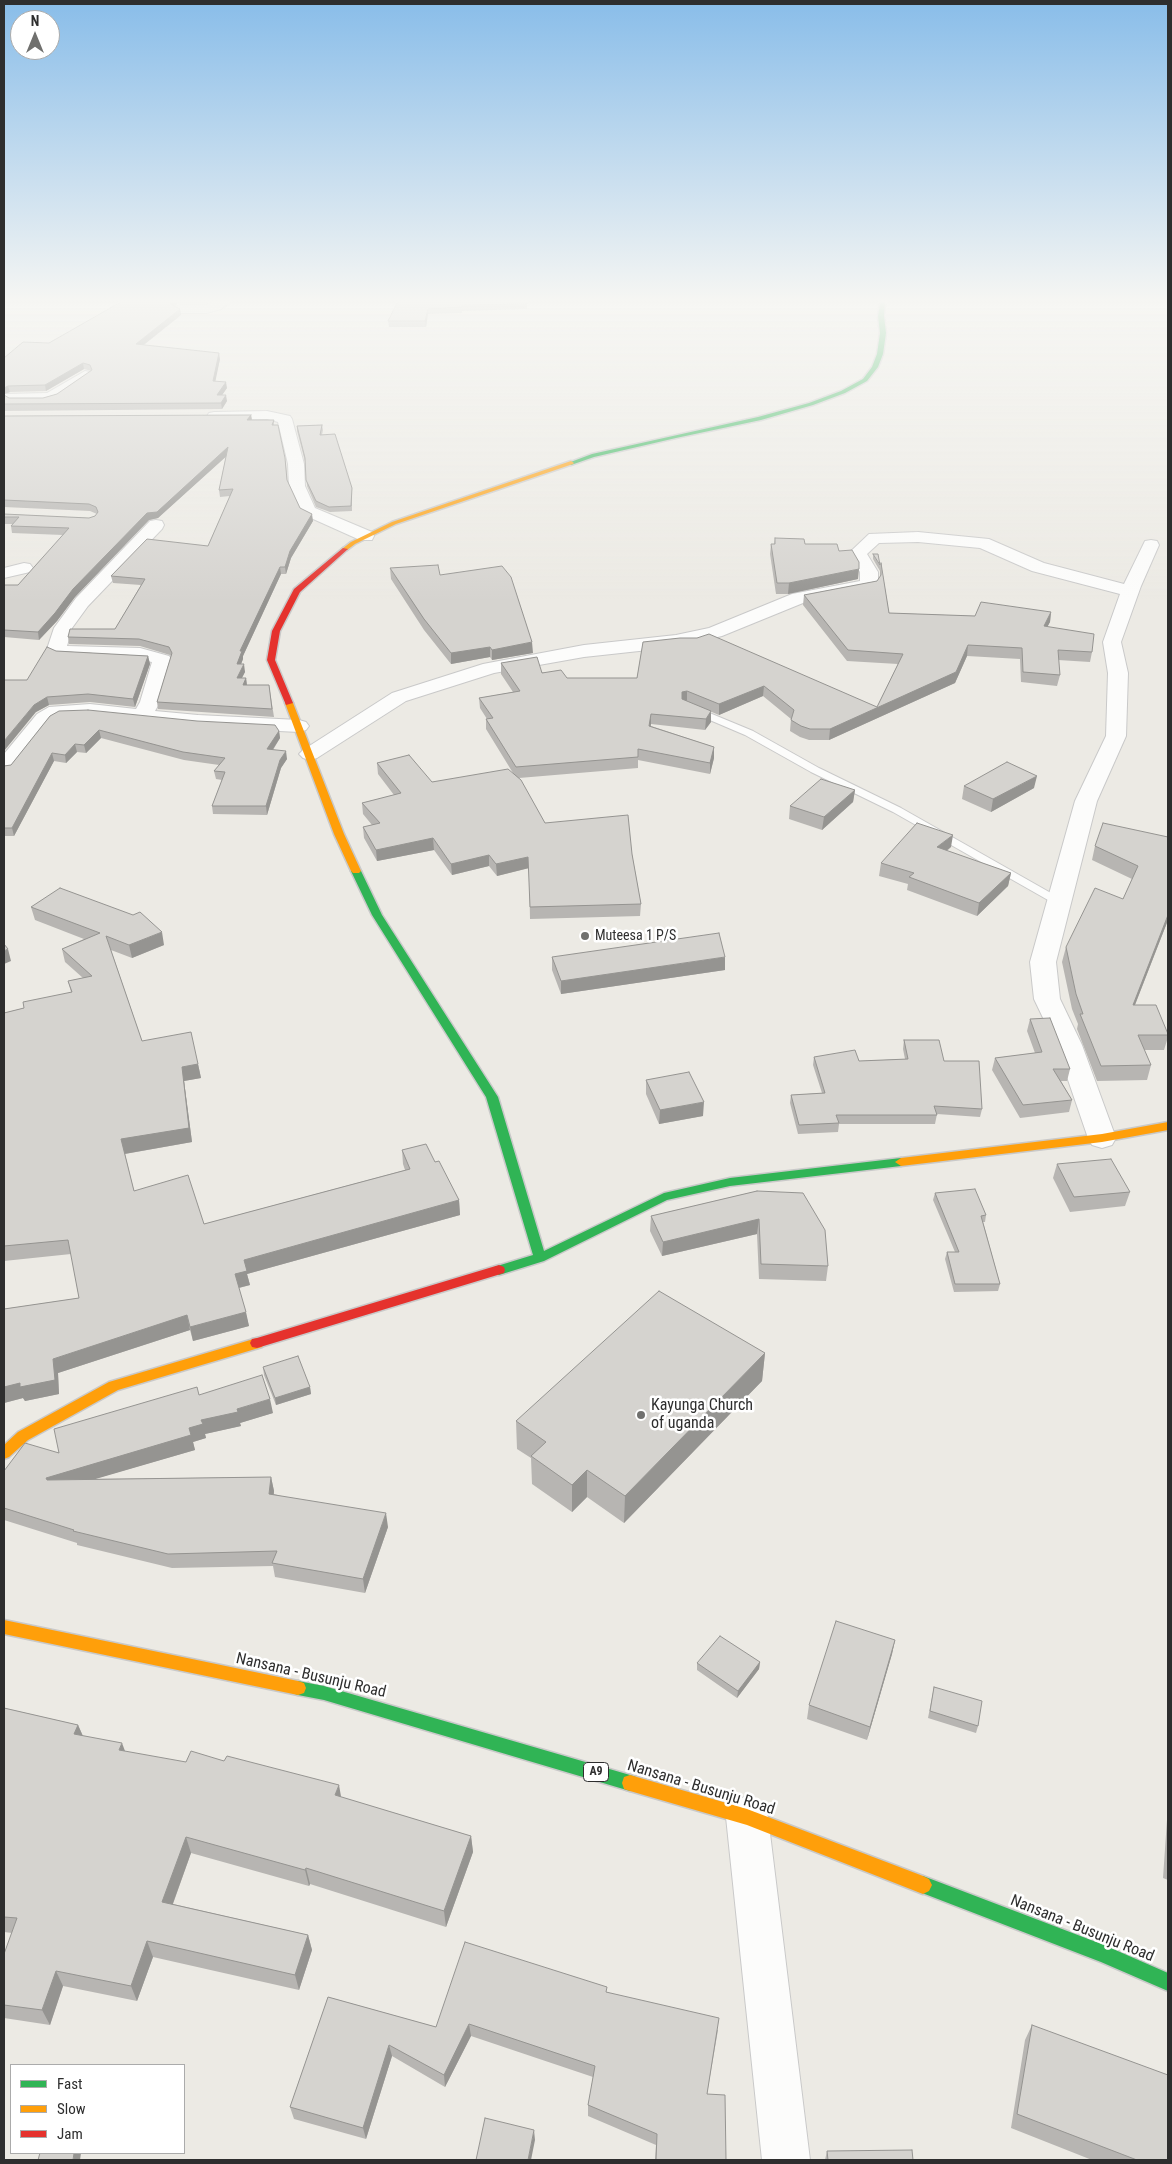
<!DOCTYPE html>
<html>
<head>
<meta charset="utf-8">
<style>
  body { margin:0 }
  #map { position:relative; width:1172px; height:2164px; overflow:hidden; background:#eceae4; font-family:"Roboto Condensed",sans-serif }
  canvas { display:block }
  .frame { position:absolute; inset:0; border:5px solid #2e2e2e; pointer-events:none }
  .legend { position:absolute; left:10px; top:2064px; width:175px; height:90px; box-sizing:border-box; background:#fff; border:1px solid #ababab; margin:0; padding:6px 9px; list-style:none; font-size:15px; color:#2e2e2e }
  .legend li { display:flex; align-items:center; gap:10px; height:25px }
  .legend b { width:25px; border:1px solid #ababab }
  .north { position:absolute; left:10px; top:10px; width:50px; height:50px; box-sizing:border-box; background:#fff; border:1px solid #ababab; border-radius:50%; rotate:0deg; font-size:14px; font-weight:700; line-height:20px; text-align:center; color:#2e2e2e }
  .north::after { content:''; display:block; margin:auto; width:18px; height:22px; background:#70706e; clip-path:polygon(50% 0,100% 100%,50% 72%,0 100%) }
</style>
</head>
<body>
<div id="map">
<canvas width="1172" height="2164"></canvas>
<div class="frame"></div>
<ul class="legend">
<li><b style="height:6px;background:#30b455"></b>Fast</li>
<li><b style="height:6px;background:#ff9f0a"></b>Slow</li>
<li><b style="height:6px;background:#e5322d"></b>Jam</li>
</ul>
<div class="north">N</div>
</div>
<script>
const g = document.querySelector('canvas').getContext('2d');
g.lineJoin = 'round';
function toPath(rows) {
  const path = new Path2D();
  for (const r of rows) {
    path.moveTo(r[0], r[1]);
    for (let i = 2; i < r.length; i += 2) path.lineTo(r[i], r[i + 1]);
  }
  return path;
}
function trace(path, color, width, dash) {
  g.strokeStyle = color;
  g.lineWidth = width;
  g.lineCap = dash ? 'butt' : 'round';
  g.setLineDash(dash || []);
  g.stroke(path);
}
function paint(path, color) {
  g.fillStyle = color;
  g.fill(path, 'evenodd');
}
function label(font, color, halo, rows, align = 'center') {
  g.font = font + ' "Roboto Condensed",sans-serif';
  g.lineWidth = 5;
  g.setLineDash([]);
  g.textBaseline = 'middle';
  g.strokeStyle = halo;
  g.fillStyle = color;
  for (const [text, x, y, turn = 0] of rows) {
    g.save();
    g.translate(x, y);
    g.rotate((+turn || 0) * Math.PI / 180);
    g.textAlign = isNaN(turn) ? turn : align;
    if (halo) g.strokeText(text, 0, 0);
    g.fillText(text, 0, 0);
    g.restore();
  }
}
const lane = toPath([
  [695,707,753,731,819,768,901,808,1065,901,1059,905,1055,904,893,812,811,772,745,735,691,712,690,710,695,707]
]);
const street = toPath([
  [220,299,234,299,221,309,207,313,179,313,173,309,179,305,206,305,220,299],
  [85,371,90,372,92,375,90,378,57,399,44,402,4,402,4,394,47,393,85,371],
  [267,411,290,416,292,419,304,464,305,486,315,508,372,532,374,536,372,540,360,540,302,514,289,486,288,464,278,422,267,419,214,420,209,419,207,416,209,413,214,412,267,411],
  [156,520,162,521,164,525,162,529,88,606,72,628,67,646,140,648,169,656,172,660,160,702,155,711,198,715,299,720,306,722,309,726,306,730,299,732,198,727,90,716,60,717,51,722,12,772,4,773,4,754,37,714,49,707,90,704,136,709,140,702,152,662,140,660,58,657,51,655,47,649,54,628,76,598,150,521,156,520],
  [918,532,989,539,1044,563,1124,584,1145,541,1151,540,1157,541,1159,545,1141,586,1121,642,1128,673,1126,736,1097,801,1056,962,1060,999,1082,1045,1116,1138,1112,1145,1102,1148,1092,1145,1088,1138,1056,1045,1034,999,1030,962,1075,801,1106,736,1108,673,1103,642,1120,594,1032,571,980,548,918,542,879,543,867,554,878,572,878,585,875,589,803,603,722,636,676,647,584,657,494,673,406,701,317,758,310,760,303,758,299,754,303,750,392,693,483,664,584,645,676,635,709,628,792,594,860,581,860,572,849,553,869,534,918,532],
  [24,563,30,564,33,568,30,572,4,578,4,568,24,563],
  [747,1796,762,1802,768,1817,810,2160,762,2160,726,1817,732,1802,747,1796]
]);
const fast = toPath([
  [881,299,885,299,884,316,886,333,883,354,878,367,867,381,845,393,813,405,761,420,676,438,594,457,571,465,568,463,592,454,758,417,809,403,841,391,863,379,872,367,877,354,880,333,878,316,881,299],
  [356,868,361,871,382,915,498,1097,544,1251,664,1193,730,1178,901,1158,907,1162,901,1166,730,1186,667,1200,544,1261,499,1275,494,1273,493,1270,494,1267,533,1255,486,1097,372,915,351,871,356,868],
  [298,1681,324,1686,630,1775,636,1777,638,1783,636,1789,630,1791,324,1700,298,1695,292,1693,290,1688,292,1683,298,1681],
  [923,1876,1104,1945,1168,1973,1168,1991,1101,1962,917,1891,914,1885,917,1879,923,1876]
]);
const slow = toPath([
  [571,461,574,463,573,464,396,524,355,544,347,550,342,549,351,542,392,522,571,461],
  [286,701,293,703,344,834,361,871,359,873,353,873,351,871,334,834,285,703,286,701],
  [1168,1122,1168,1130,1102,1142,901,1166,895,1162,901,1158,1102,1134,1168,1122],
  [257,1338,262,1339,264,1343,262,1347,118,1390,28,1440,9,1457,4,1459,4,1445,18,1432,109,1382,257,1338],
  [4,1620,298,1681,304,1683,306,1688,304,1693,298,1695,4,1634,4,1620],
  [630,1775,747,1809,923,1876,929,1879,932,1885,929,1891,923,1894,747,1825,630,1791,624,1789,622,1783,624,1777,630,1775]
]);
const jam = toPath([
  [343,548,348,549,300,592,280,631,275,660,293,703,286,705,267,660,272,631,294,589,343,548],
  [499,1265,504,1267,505,1270,504,1273,257,1348,252,1347,250,1343,252,1339,257,1338,499,1265]
]);
const wall = toPath([
  [126,299,217,299,206,303,178,303,175,306,180,309,181,315,144,345,220,359,215,381,227,388,222,395,227,401,222,409,4,411,4,395,9,398,43,398,57,394,91,371,84,369,46,391,10,392,4,394,4,358,49,343],
  [399,299,527,304,527,309,462,311,462,313,428,314,426,327,389,327,388,321],
  [251,415,252,420,274,420,274,425,286,464,287,481,300,508,313,521,291,558,286,574,281,574,243,656,243,659,241,664,245,672,242,678,246,678,247,685,269,685,274,717,158,709,157,702,171,656,170,655,140,646,69,644,68,637,115,629,141,585,113,583,111,576,208,546,230,496,220,497,219,490,226,456,158,518,149,520,75,597,57,621,39,640,4,637,4,585,18,585,63,535,12,533,11,526,13,524,4,524,4,514,89,518,95,516,97,514,90,511,4,507,4,416],
  [322,425,323,430,322,435,352,488,352,511,330,512,316,507,307,486,305,462,297,431,297,426],
  [775,538,839,551,858,579,788,594,776,594,770,554,771,544,774,544],
  [873,554,880,565,880,571,873,559],
  [881,563,889,613,975,616,1051,612,1050,622,1047,627,1092,652,1090,662,1058,660,1060,675,1057,686,1021,682,1020,659,967,656,955,683,829,740,809,740,800,737,790,731,791,719,763,696,719,715,707,710,711,722,705,730,651,724,651,726,714,747,714,758,710,774,638,760,638,768,519,778,545,823,632,854,641,904,640,916,530,919,529,868,497,876,489,866,452,875,434,850,377,861,364,838,363,827,372,825,363,814,362,803,394,795,378,774,377,763,432,782,513,773,486,729,486,719,487,719,480,708,479,698,513,692,501,674,501,663,567,678,637,678,643,642,877,707,898,664,847,661,803,605,804,595,877,581,880,577],
  [390,568,440,575,533,653,492,660,490,657,451,664,424,630,391,579],
  [56,651,148,656,150,664,135,707,90,702,49,705,36,712,27,680],
  [50,716,279,731,280,738,273,750,287,759,281,768,267,815,213,814,212,806,222,780,216,779,214,771,219,765,184,760,101,738,86,753,77,752,66,763,54,761,14,836,4,836,4,766,11,765],
  [964,786,1034,788,991,812,962,799],
  [855,790,853,802,822,830,789,819,790,806],
  [1168,837,1168,920,1135,1005,1168,1034,1168,1037,1164,1050,1144,1050,1151,1065,1147,1080,1097,1081,1077,1029,1078,1024,1072,1009,1062,962,1066,947,1123,899,1132,879,1092,860,1095,846],
  [951,847,947,851,1011,873,1008,886,977,916,907,890,908,884,879,876,881,863],
  [31,907,164,945,132,958,111,950,142,1041,198,1064,201,1078,184,1081,192,1142,125,1154,134,1191,204,1224,405,1170,403,1164,402,1150,435,1162,459,1200,460,1215,247,1274,250,1285,239,1288,249,1326,193,1341,190,1330,58,1373,59,1394,25,1401,23,1398,4,1403,4,1309,79,1298,71,1254,4,1261,4,1013,24,1008,71,992,68,981,83,978,65,962,62,949,84,939,35,920],
  [552,957,725,970,561,994,552,970],
  [1030,1019,1070,1069,1067,1081,1061,1081,1072,1100,1069,1112,1020,1118,992,1070,995,1058,1035,1053,1027,1031],
  [904,1040,944,1061,982,1109,980,1117,937,1114,935,1124,839,1124,838,1132,798,1134,790,1103,791,1095,822,1093,813,1065,814,1057,859,1061,905,1059,903,1049],
  [646,1080,703,1116,659,1124,646,1094],
  [1057,1164,1130,1192,1125,1206,1070,1212,1053,1178],
  [757,1191,828,1266,826,1281,759,1279,757,1234,662,1256,650,1231,651,1216],
  [935,1193,986,1215,985,1222,983,1222,1000,1284,998,1291,954,1292,945,1259,947,1252,955,1252,933,1200],
  [765,1353,762,1381,624,1523,587,1497,572,1512,532,1484,531,1458,517,1449,516,1421],
  [263,1367,310,1387,311,1394,276,1405,264,1375],
  [199,1395,273,1413,240,1423,241,1426,205,1434,206,1438,193,1442,195,1450,94,1479,271,1477,274,1491,274,1494,388,1527,365,1593,275,1577,273,1566,172,1568,77,1545,77,1543,4,1520,4,1471,59,1453],
  [895,1640,892,1654,867,1740,807,1719,809,1705],
  [760,1662,759,1669,737,1698,697,1670,697,1663],
  [934,1687,978,1726,976,1733,928,1718],
  [4,1708,78,1725,83,1736,125,1752,341,1797,471,1836,473,1852,446,1927,310,1884,309,1886,191,1853,173,1904,308,1935,312,1950,299,1990,153,1957,137,2001,63,1986,50,2025,4,2018,4,1954,12,1933,4,1932],
  [1168,1805,1168,1880,1163,1878],
  [607,1992,718,2030,707,2094,726,2160,655,2160,656,2145,588,2116,588,2105,593,2077,471,2036,445,2087,392,2056,366,2139,294,2119,290,2107,328,1997,436,2027],
  [1032,2025,1168,2160,1092,2160,1011,2128,1025,2040],
  [827,2151,913,2160,825,2160]
]);
const shadedWall = toPath([
  [176,299,177,299,178,303,171,310,170,304],
  [205,299,217,299,206,303],
  [180,309,181,315,137,350,136,344],
  [428,309,428,314,426,327,425,321],
  [219,353,220,359,214,388,213,381],
  [83,363,84,369,46,391,45,385],
  [226,382,227,388,218,401,217,395],
  [8,386,10,392,4,394,4,388],
  [226,395,227,401,222,409,221,403],
  [251,415,252,421,247,420],
  [228,447,229,454,158,518,149,520,75,597,57,621,39,640,38,632,73,589,147,513],
  [312,514,313,521,291,558,286,574,285,567,290,551],
  [280,567,281,574,243,656,243,659,238,672,237,664,240,651],
  [859,569,858,579,788,594,789,583],
  [1051,612,1050,622,1042,637,1044,626],
  [532,642,533,653,492,660,492,650],
  [968,645,967,656,955,683,829,740,830,729,956,672],
  [490,647,490,657,451,664,451,653],
  [148,656,150,664,135,707,133,699],
  [244,664,245,672,238,685,237,678],
  [246,678,247,686,243,685],
  [764,686,763,696,719,715,719,704],
  [687,691,687,701,682,702,682,692],
  [47,697,49,705,36,712,4,751,4,741,34,705],
  [711,711,711,722,705,730,706,719],
  [651,714,651,724,648,737,649,726],
  [99,730,101,738,86,753,84,745],
  [279,731,280,738,268,757,267,749],
  [75,744,77,752,66,763,65,755],
  [714,747,714,758,710,774,710,763],
  [286,751,287,759,281,768,267,815,266,806,280,760],
  [52,753,54,761,14,836,12,828],
  [1037,776,1034,788,991,812,993,799],
  [855,790,853,802,822,830,824,817],
  [953,835,951,847,935,859,937,847],
  [433,838,434,850,377,861,376,850],
  [489,855,489,866,452,875,451,864],
  [528,857,529,868,497,876,496,864],
  [1011,873,1008,886,977,916,979,903],
  [1168,915,1168,920,1129,1020,1133,1005],
  [162,932,164,945,132,958,129,945],
  [8,949,11,961,4,964,4,951],
  [725,957,725,970,561,994,561,981],
  [198,1064,201,1078,184,1081,192,1142,124,1154,121,1139,182,1067],
  [704,1102,703,1116,659,1124,660,1110],
  [459,1200,460,1215,247,1274,250,1285,238,1288,235,1274,244,1260],
  [759,1219,757,1234,662,1256,663,1242],
  [246,1312,249,1326,193,1341,190,1327],
  [187,1315,190,1330,58,1373,59,1394,25,1401,23,1398,4,1403,4,1387,53,1359],
  [765,1353,762,1381,624,1523,625,1496],
  [310,1387,311,1394,276,1405,275,1398],
  [270,1399,273,1413,240,1423,241,1426,205,1434,206,1438,193,1442,195,1450,51,1492,46,1478,189,1428,201,1420],
  [587,1470,587,1497,572,1512,572,1485],
  [271,1477,274,1491,272,1508,269,1494],
  [386,1513,388,1527,365,1593,363,1579],
  [895,1640,892,1654,867,1740,870,1727],
  [760,1662,759,1669,737,1698,738,1691],
  [78,1725,85,1741,74,1734],
  [122,1743,128,1759,119,1750],
  [339,1785,342,1802,335,1795],
  [471,1836,473,1852,446,1927,444,1911],
  [186,1837,191,1853,168,1917,162,1902],
  [306,1868,310,1884,309,1886,305,1870],
  [308,1935,312,1950,299,1990,295,1975],
  [147,1941,153,1957,137,2001,131,1986],
  [56,1971,63,1986,50,2025,42,2010],
  [469,2024,471,2036,445,2087,444,2075],
  [389,2045,392,2056,366,2139,363,2128],
  [534,2130,535,2140,531,2160,528,2160],
  [74,2153,81,2153,80,2160,73,2160]
]);
const building = toPath([
  [126,299,176,299,170,304,180,309,136,344,219,353,213,381,226,382,217,395,226,395,221,403,4,404,4,395,9,398,43,398,57,394,92,370,90,365,83,363,45,385,8,386,4,388,4,358,23,342,49,343,126,299],
  [399,299,526,299,527,304,462,305,462,307,428,309,425,321,388,321,399,299],
  [251,415,247,420,274,420,272,425,278,425,285,458,287,480,300,508,312,514,290,551,285,567,280,567,240,651,242,651,237,664,244,664,237,678,246,678,243,685,269,685,272,709,157,702,172,653,169,647,139,639,68,637,70,629,115,629,145,579,111,576,147,539,208,546,233,489,219,490,228,447,157,512,147,513,73,589,55,613,38,632,4,630,4,585,18,585,69,528,11,526,19,517,4,517,4,514,89,518,95,516,98,512,96,507,89,504,4,500,4,416,251,415],
  [322,425,320,435,335,434,352,488,351,506,329,507,316,501,306,480,305,458,297,426,322,425],
  [775,538,804,539,805,544,837,544,839,551,852,550,859,562,859,569,789,583,777,583,771,544,775,544,775,538],
  [873,554,878,554,880,565,873,554],
  [881,563,889,613,975,616,981,602,1051,612,1044,626,1094,634,1092,652,1058,650,1060,675,1023,672,1022,648,968,645,956,672,830,729,810,729,801,726,791,720,794,710,764,686,719,704,687,691,682,692,682,699,711,711,706,719,651,714,649,726,714,747,710,763,638,749,638,757,516,767,486,719,493,718,479,698,520,691,501,663,537,657,542,673,561,670,567,678,637,678,643,642,680,638,697,638,709,634,877,707,903,654,848,650,804,595,877,581,881,575,881,563],
  [438,565,440,575,502,566,511,577,532,642,492,650,490,647,451,653,424,619,390,568,438,565],
  [47,647,56,651,148,656,133,699,88,694,47,697,34,705,4,741,4,680,27,680,47,647],
  [88,710,197,721,275,725,279,731,267,749,286,751,280,760,266,806,212,806,225,772,214,771,225,758,183,752,99,730,84,745,75,744,65,755,52,753,12,828,4,828,4,766,11,765,50,716,59,711,88,710],
  [409,755,432,782,508,769,521,780,545,823,628,815,632,854,641,904,530,907,528,857,496,864,489,855,451,864,433,838,376,850,363,827,380,823,362,803,401,793,377,763,409,755],
  [1007,762,1037,776,993,799,964,786,1007,762],
  [821,779,855,790,824,817,790,806,821,779],
  [917,823,953,835,937,847,1011,873,979,903,909,877,914,873,881,863,917,823],
  [1103,823,1168,837,1168,915,1133,1005,1156,1005,1168,1034,1168,1035,1138,1035,1151,1065,1101,1066,1080,1014,1083,1014,1076,994,1066,947,1095,888,1123,899,1138,866,1095,846,1103,823],
  [60,888,133,915,140,912,162,932,129,945,106,936,142,1041,191,1032,198,1064,182,1067,189,1128,121,1139,134,1191,188,1175,204,1224,410,1169,402,1150,426,1144,435,1162,439,1161,459,1200,244,1260,247,1271,235,1274,246,1312,190,1327,187,1315,53,1359,55,1380,20,1387,20,1383,4,1387,4,1309,79,1298,68,1240,4,1246,4,1013,24,1008,23,1002,72,992,68,981,92,976,62,949,100,933,31,907,60,888],
  [719,933,725,957,561,981,552,957,719,933],
  [4,944,8,949,4,951,4,944],
  [1050,1018,1070,1069,1053,1069,1072,1100,1023,1105,995,1058,1042,1052,1030,1019,1050,1018],
  [904,1040,939,1040,944,1061,979,1061,982,1109,934,1106,937,1115,836,1115,839,1123,799,1125,791,1095,825,1093,814,1057,855,1050,859,1061,908,1059,904,1040],
  [689,1072,704,1102,660,1110,646,1080,689,1072],
  [1111,1159,1130,1192,1074,1197,1057,1164,1111,1159],
  [975,1189,986,1215,981,1216,1000,1284,955,1284,947,1252,959,1252,935,1193,975,1189],
  [757,1191,803,1193,825,1230,828,1266,761,1264,759,1219,663,1242,651,1216,757,1191],
  [659,1291,765,1353,625,1496,587,1470,572,1485,531,1456,546,1442,516,1421,659,1291],
  [298,1356,310,1387,275,1398,263,1367,298,1356],
  [262,1375,270,1399,237,1409,238,1412,201,1420,203,1424,189,1428,191,1435,46,1478,47,1480,271,1477,269,1494,386,1513,363,1579,272,1563,277,1551,168,1554,73,1531,74,1530,4,1508,4,1471,25,1443,59,1453,54,1429,197,1387,199,1395,262,1375],
  [836,1621,895,1640,870,1727,809,1705,836,1621],
  [720,1636,760,1662,738,1691,697,1663,720,1636],
  [934,1687,982,1701,978,1726,930,1711,934,1687],
  [4,1708,78,1725,74,1734,122,1743,119,1750,186,1762,191,1751,224,1761,227,1756,339,1785,335,1795,471,1836,444,1911,306,1868,305,1870,186,1837,162,1902,308,1935,295,1975,147,1941,131,1986,56,1971,42,2010,4,2005,4,1954,17,1918,4,1917,4,1708],
  [465,1942,607,1987,606,1992,719,2018,707,2094,725,2095,726,2160,656,2160,657,2134,588,2105,595,2066,469,2024,444,2075,389,2045,363,2128,290,2107,328,1997,436,2027,465,1942],
  [1032,2025,1168,2075,1168,2160,1137,2160,1017,2114,1032,2025],
  [485,2118,534,2130,528,2160,476,2160,485,2118],
  [912,2150,913,2160,828,2160,827,2151,912,2150],
  [40,2153,74,2153,73,2160,38,2160,40,2153]
]);
const markers = [
  [585,936,5,"#70706e"],
  [641,1415,5,"#70706e"]
];
const shields = [
  [596,1772,25]
];
const shieldNames = [
  ["A9",596,1772]
];
const poiNames = [
  ["Muteesa 1 P/S",595,936]
];
const nearPoinames = [
  ["Kayunga Church",651,1406],
  ["of uganda",651,1424]
];
const nearStreetnames = [
  ["Nansana - Busunju Road",311,1676,13],
  ["Nansana - Busunju Road",701,1788,17],
  ["Nansana - Busunju Road",1082,1929,22]
];
trace(lane, '#c9c9c9', 2);
trace(street, '#c9c9c9', 2);
trace(fast, '#c9c9c9', 3);
trace(slow, '#c9c9c9', 3);
trace(jam, '#c9c9c9', 3);
paint(lane, '#fcfcfb');
paint(street, '#fcfcfb');
paint(fast, '#30b455');
paint(slow, '#ff9f0a');
paint(jam, '#e5322d');
paint(wall, '#b7b5b2');
paint(shadedWall, '#959491');
paint(building, '#d5d3cf');
trace(building, '#959491', 1);
const sky = g.createLinearGradient(0, 0, 0, 602);
sky.addColorStop(0, '#89bde9');
sky.addColorStop(0.5, '#f6f6f3');
sky.addColorStop(1, '#f6f6f300');
g.fillStyle = sky;
g.fillRect(0, 0, 1172, 602);
for (const [x, y, r, color] of markers) {
  const dot = new Path2D();
  dot.arc(x, y, r, 0, 2 * Math.PI);
  g.fillStyle = color;
  g.fill(dot);
  trace(dot, '#fff', 2);
}
for (const [x, y, w] of shields) {
  const box = new Path2D();
  box.roundRect(x - w / 2, y - 9.5, w, 19, 4);
  g.fillStyle = '#fff';
  g.fill(box);
  trace(box, '#2e2e2e', 1);
}
label('bold 12px', '#2e2e2e', null, shieldNames);
label('14px', '#2e2e2e', '#fff', poiNames, 'left');
label('16px', '#2e2e2e', '#fff', nearPoinames, 'left');
label('16px', '#2e2e2e', '#fff', nearStreetnames);
</script>
</body>
</html>
